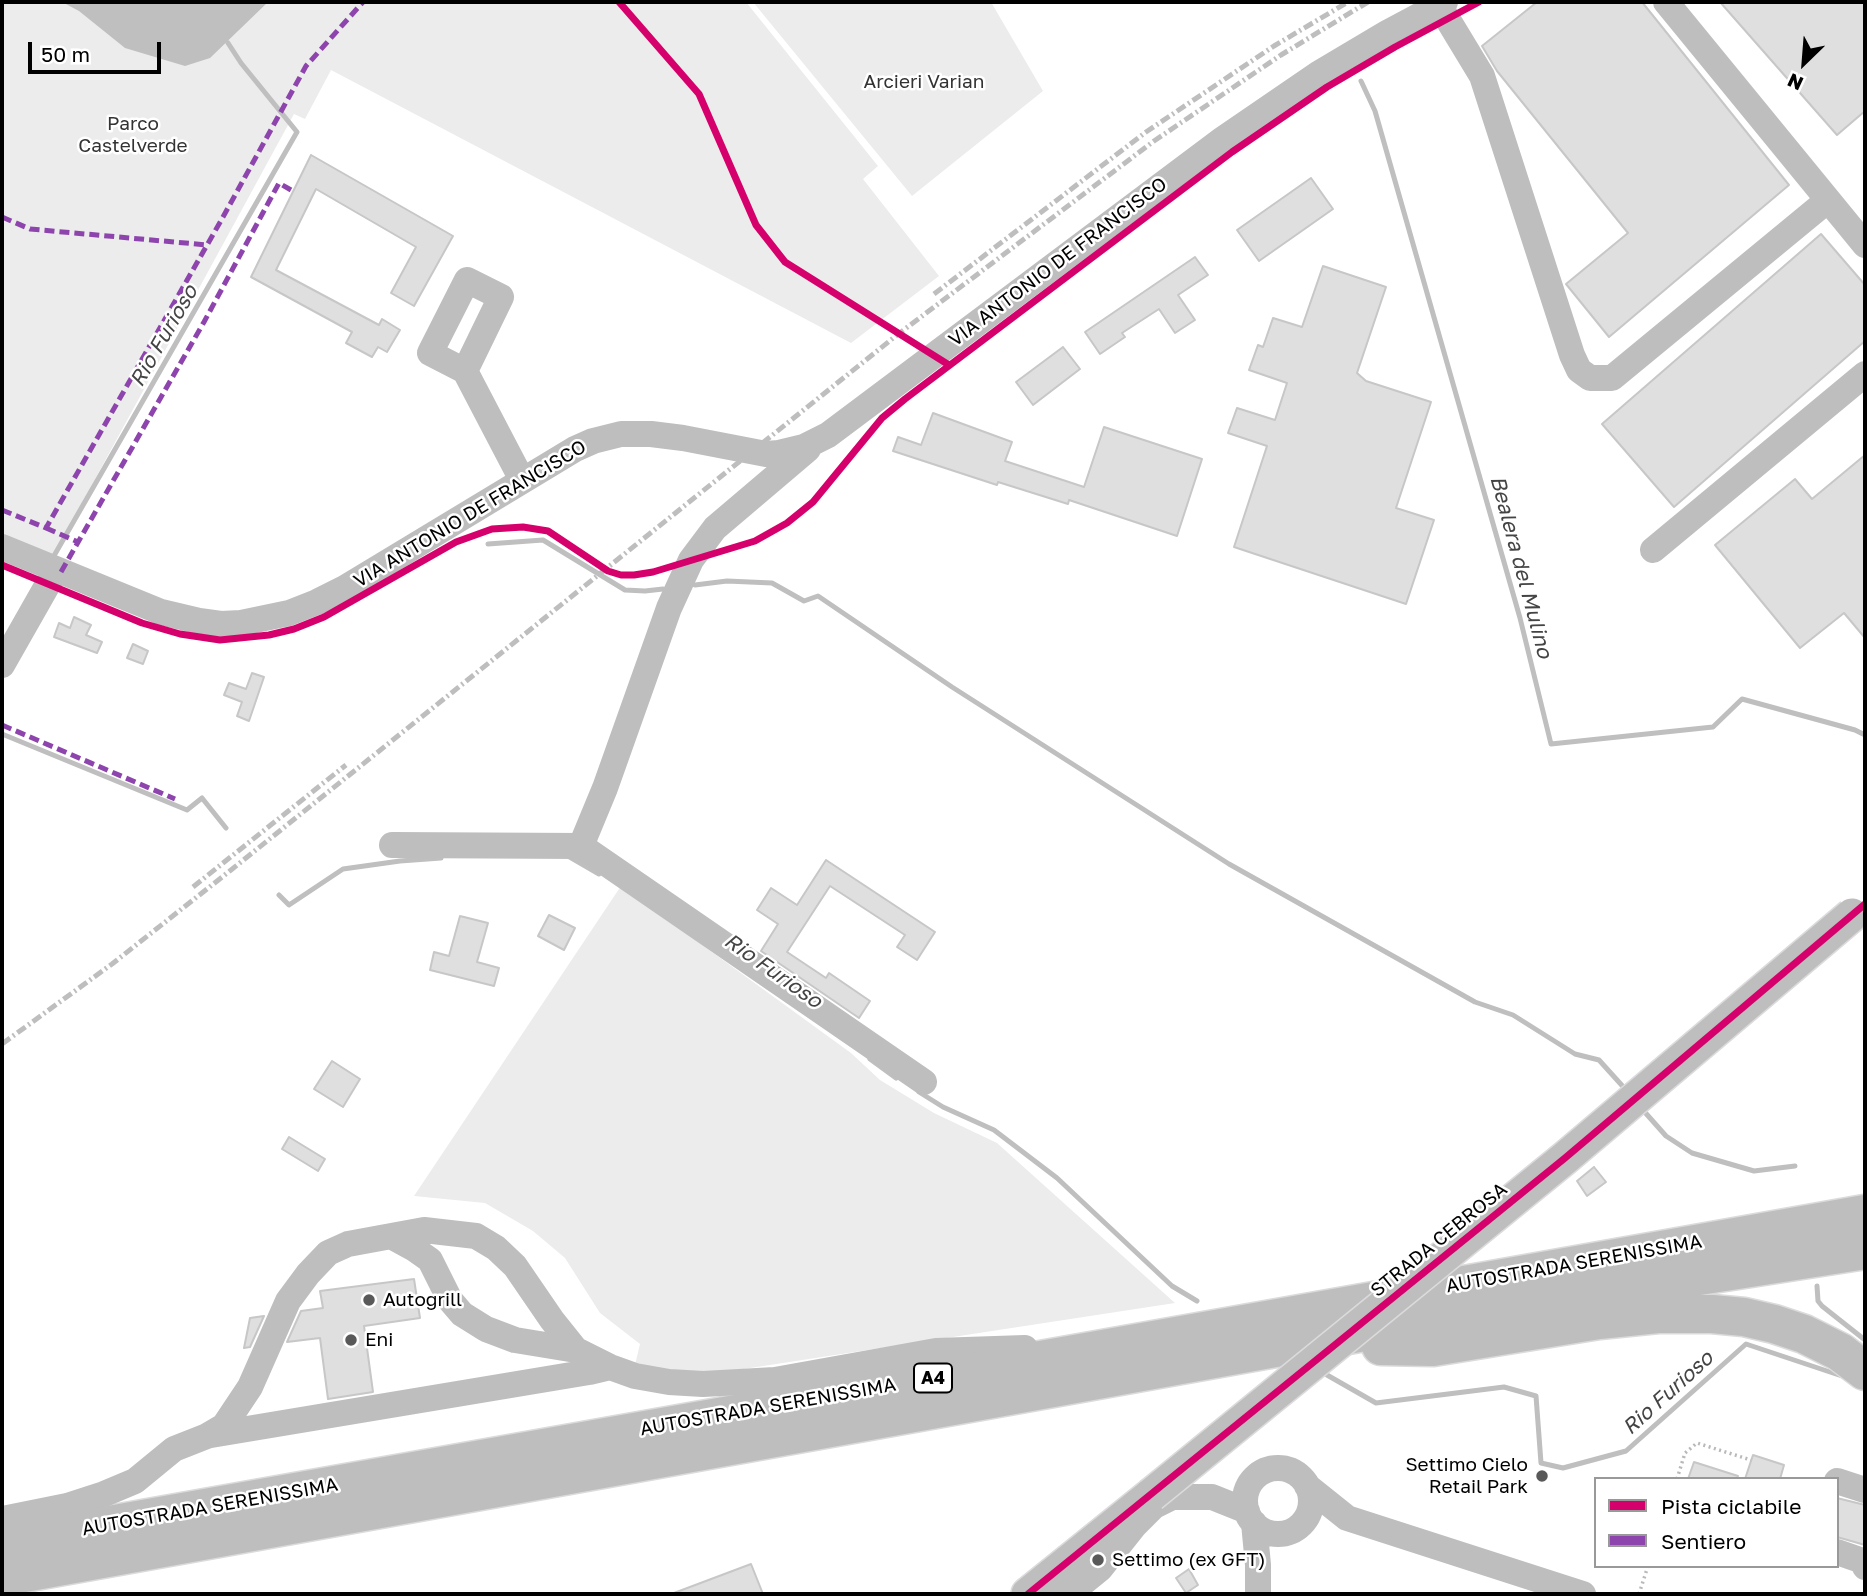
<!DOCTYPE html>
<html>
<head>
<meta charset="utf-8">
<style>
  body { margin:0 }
  #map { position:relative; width:1867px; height:1596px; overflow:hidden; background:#fff; font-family:"Golos Text",sans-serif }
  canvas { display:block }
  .frame { position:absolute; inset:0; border:4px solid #000; pointer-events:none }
  .legend { position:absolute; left:1594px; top:1477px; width:245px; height:91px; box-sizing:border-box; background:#fff; border:2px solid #999; margin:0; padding:9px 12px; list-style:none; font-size:21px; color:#000 }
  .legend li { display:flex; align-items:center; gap:14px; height:35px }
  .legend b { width:35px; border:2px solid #999 }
  .north { position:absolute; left:1769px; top:28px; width:70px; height:70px; -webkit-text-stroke:5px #fff; paint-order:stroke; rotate:205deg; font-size:19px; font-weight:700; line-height:28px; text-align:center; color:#000 }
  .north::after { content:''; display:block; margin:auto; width:24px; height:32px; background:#000; clip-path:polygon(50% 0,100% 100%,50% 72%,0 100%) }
  .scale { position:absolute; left:28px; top:42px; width:133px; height:32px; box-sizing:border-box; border:4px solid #000; border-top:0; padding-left:9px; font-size:21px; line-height:24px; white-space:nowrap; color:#000; -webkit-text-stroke:5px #fff; paint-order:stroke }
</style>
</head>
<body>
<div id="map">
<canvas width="1867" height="1596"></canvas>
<div class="frame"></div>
<ul class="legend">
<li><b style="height:9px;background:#d6006c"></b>Pista ciclabile</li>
<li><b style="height:9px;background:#8e44ad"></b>Sentiero</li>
</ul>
<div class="north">N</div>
<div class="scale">50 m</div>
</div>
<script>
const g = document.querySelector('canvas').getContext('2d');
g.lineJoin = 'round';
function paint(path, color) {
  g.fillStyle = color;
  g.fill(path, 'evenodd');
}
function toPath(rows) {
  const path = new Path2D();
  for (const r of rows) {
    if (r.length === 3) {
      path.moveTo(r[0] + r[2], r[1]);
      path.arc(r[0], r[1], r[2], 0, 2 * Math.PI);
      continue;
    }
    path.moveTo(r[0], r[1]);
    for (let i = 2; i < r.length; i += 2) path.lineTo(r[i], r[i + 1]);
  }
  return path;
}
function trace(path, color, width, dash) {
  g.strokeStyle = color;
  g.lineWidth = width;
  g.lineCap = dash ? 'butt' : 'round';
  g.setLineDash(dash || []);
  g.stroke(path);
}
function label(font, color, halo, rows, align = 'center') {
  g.font = font + ' "Golos Text",sans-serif';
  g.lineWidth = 5;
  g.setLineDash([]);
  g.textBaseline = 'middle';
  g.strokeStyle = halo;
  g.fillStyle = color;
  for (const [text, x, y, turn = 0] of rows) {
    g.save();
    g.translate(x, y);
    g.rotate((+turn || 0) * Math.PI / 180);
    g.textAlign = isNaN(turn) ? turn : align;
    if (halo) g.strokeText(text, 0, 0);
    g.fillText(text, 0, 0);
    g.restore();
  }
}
const green = toPath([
  [2,2,746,2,878,166,863,179,939,276,851,343,331,70,305,119,294,114,52,558,2,537],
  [753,2,991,2,1043,91,912,196],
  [621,886,851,1053,880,1080,934,1113,997,1143,1175,1303,737,1370,674,1373,635,1365,640,1344,600,1313,565,1258,533,1231,485,1203,414,1196]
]);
const water = toPath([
  [62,2,268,2,210,58,185,66,125,48,79,11]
]);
const stream = toPath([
  [1361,81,1375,111,1520,618,1551,744,1713,727,1742,699,1855,730,1865,735],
  [488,544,543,540,625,590,645,591,663,589],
  [51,561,297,132,241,63,228,43],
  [695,585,727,581,772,583,804,601,818,596,952,687,1229,864,1475,1002,1513,1015,1575,1054,1599,1060,1627,1091],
  [2,734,187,810,202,798,226,828],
  [568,856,599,874],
  [279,895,289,905,343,869,400,861,441,858],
  [870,1059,896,1078],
  [919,1092,943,1107,994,1130,1057,1178,1172,1286,1197,1301],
  [1642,1109,1666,1136,1692,1153,1754,1171,1795,1166],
  [1817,1286,1818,1301,1822,1306,1865,1340],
  [1327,1375,1376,1403,1504,1387,1536,1396,1541,1463,1563,1468,1626,1451,1746,1344,1842,1376]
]);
const building = toPath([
  [1537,2,1642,2,1789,185,1609,337,1566,284,1628,233,1497,71,1482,46,1537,2],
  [1720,2,1865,2,1865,111,1837,135,1720,2],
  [311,155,453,236,414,306,391,293,416,247,316,189,276,270,379,325,382,319,400,330,387,352,378,347,372,357,346,343,352,332,251,277,311,155],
  [1311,178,1333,209,1259,261,1237,230,1311,178],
  [1821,234,1865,285,1865,341,1674,507,1602,424,1821,234],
  [1195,257,1208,275,1178,295,1195,320,1175,333,1159,309,1122,333,1125,337,1100,354,1085,332,1195,257],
  [1323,266,1386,287,1357,373,1366,381,1431,402,1396,508,1434,520,1406,604,1234,547,1267,446,1228,433,1237,408,1275,420,1287,383,1249,370,1258,345,1263,347,1273,318,1302,327,1323,266],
  [1063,347,1080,369,1033,405,1016,382,1063,347],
  [933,413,1012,442,1005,461,1084,487,1104,427,1202,459,1177,536,1069,500,1068,504,998,482,997,485,893,451,898,437,921,445,933,413],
  [1865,455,1865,638,1844,613,1800,648,1715,545,1795,479,1812,499,1865,455],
  [74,617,91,625,86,635,102,642,97,653,54,637,59,623,70,628,74,617],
  [133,644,148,651,143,664,127,658,133,644],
  [252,673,264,677,249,721,237,716,242,702,224,695,229,683,246,689,252,673],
  [826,860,935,932,917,960,897,947,905,935,830,886,787,952,826,978,829,973,870,1001,859,1018,761,951,778,924,757,910,771,888,797,905,826,860],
  [549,915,575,928,564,950,538,936,549,915],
  [460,916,488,923,477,962,499,968,494,986,430,970,434,952,449,956,460,916],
  [332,1061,360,1079,343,1107,314,1089,332,1061],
  [289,1137,325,1159,318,1171,282,1149,289,1137],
  [1594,1167,1606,1182,1587,1196,1577,1181,1594,1167],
  [414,1279,420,1318,364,1326,373,1392,328,1399,320,1338,287,1342,301,1311,323,1308,320,1291,414,1279],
  [264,1316,250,1347,244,1348,250,1318,264,1316],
  [1753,1455,1784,1465,1780,1479,1745,1479,1753,1455],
  [1694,1462,1738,1476,1737,1479,1688,1479,1694,1462],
  [1837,1498,1865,1505,1865,1545,1837,1537,1837,1498],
  [751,1564,763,1594,674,1594,674,1593,751,1564],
  [1189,1569,1198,1585,1186,1593,1176,1578,1189,1569]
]);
const path = toPath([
  [1677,1479,1685,1453,1697,1443,1751,1460],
  [1639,1594,1648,1566]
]);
const minor = toPath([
  [1666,2,1865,245],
  [1439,5,1482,76,1572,355,1579,370,1590,378,1612,378,1828,200],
  [465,371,501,297,467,280,430,353,465,371,522,480],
  [2,547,161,612,199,621,221,624,241,623,289,613,317,602,345,588,575,449,593,441,621,434,651,434,683,438,766,454,779,453,804,447,828,435,1223,139,1318,74,1387,33,1445,2],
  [1653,550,1865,374],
  [2,665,56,570],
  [392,845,581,846,924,1082],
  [581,846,605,788,669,608,691,560,715,528,808,449],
  [391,1236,413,1248,430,1260,450,1300,462,1314,486,1329,515,1340,576,1350],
  [211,1435,589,1372,610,1367],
  [1278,1501,33],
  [1837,1481,1865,1490],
  [1307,1486,1347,1518,1583,1594],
  [2,1519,67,1506,104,1494,135,1481,174,1449,207,1436,224,1426,250,1387,288,1301,308,1274,328,1253,348,1244,424,1230,476,1236,496,1248,515,1266,552,1320,576,1350,610,1367,635,1376,669,1382,703,1384,775,1380,936,1351,1025,1348],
  [1254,1523,1258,1565,1258,1594],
  [1837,1552,1863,1561,1865,1567],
  [1069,1594,1100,1569,1135,1525,1154,1506,1172,1497,1212,1497,1247,1511]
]);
const major = toPath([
  [1028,1594,1151,1495]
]);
const highway = toPath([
  [1381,1346,1433,1347,1599,1320,1658,1314,1712,1314,1744,1317,1774,1324,1804,1334,1840,1352,1865,1371],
  [2,1544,1865,1214],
  [2,1577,1520,1304,1865,1250]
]);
const rail = toPath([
  [934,294,1146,132,1274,46,1348,2],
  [193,887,346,765],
  [2,1044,112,964,231,870,897,335,1154,141,1281,55,1368,2]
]);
const majorBridge = toPath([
  [1151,1495,1565,1158,1852,915]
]);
const quiet = toPath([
  [2,217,30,229,207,245],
  [2,510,46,528,223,217,306,66,363,2],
  [46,528,78,542],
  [61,572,204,322,279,183,291,190],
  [2,725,175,799]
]);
const cycleway = toPath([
  [619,2,699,94,756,225,785,262,949,365],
  [2,565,142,623,180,634,220,640,269,635,294,629,324,617,456,542,492,529,523,527,548,531,608,571,621,575,634,575,653,572,755,541,787,523,813,502,882,418,905,399,1232,152,1327,87,1395,47,1479,2],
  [1028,1594,1565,1158,1865,904]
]);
const markers = [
  [369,1300,7,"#595959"],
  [351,1340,7,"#595959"],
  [1542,1476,7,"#595959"],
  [1098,1560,7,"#595959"]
];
const shields = [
  [933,1378,38]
];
const shieldNames = [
  ["A4",933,1378]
];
const parkNames = [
  ["Arcieri Varian",924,82],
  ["Parco",133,124],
  ["Castelverde",133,146]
];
const streetNames = [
  ["VIA ANTONIO DE FRANCISCO",1058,262,-37],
  ["VIA ANTONIO DE FRANCISCO",470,514,-31],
  ["STRADA CEBROSA",1439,1240,-39],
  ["AUTOSTRADA SERENISSIMA",1574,1264,-10],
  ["AUTOSTRADA SERENISSIMA",768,1407,-10],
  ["AUTOSTRADA SERENISSIMA",210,1507,-10]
];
const poiNames = [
  ["Autogrill",383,1300],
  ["Eni",365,1340],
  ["Settimo Cielo",1528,1465,"right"],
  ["Retail Park",1528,1487,"right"],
  ["Settimo (ex GFT)",1112,1560]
];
const waterNames = [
  ["Rio Furioso",164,336,-60],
  ["Bealera del Mulino",1521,567,75],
  ["Rio Furioso",773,971,35],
  ["Rio Furioso",1668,1393,-42]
];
paint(green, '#ececec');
paint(water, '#bfbfbf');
trace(stream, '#bfbfbf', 5);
paint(building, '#dfdfdf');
trace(building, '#c7c7c7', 2);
trace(major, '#dbdbdb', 36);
trace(highway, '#dbdbdb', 41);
trace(path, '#b9b9b9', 3.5, [2, 3.5]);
trace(minor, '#bebebe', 26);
trace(major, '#bebebe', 33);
trace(highway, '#bebebe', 38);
trace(rail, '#bebebe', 5, [10, 3.5, 2, 3.5]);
trace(majorBridge, '#dbdbdb', 36, []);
trace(majorBridge, '#bebebe', 33);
trace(quiet, '#8e44ad', 5, [10, 5]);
trace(cycleway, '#d6006c', 7);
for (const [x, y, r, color] of markers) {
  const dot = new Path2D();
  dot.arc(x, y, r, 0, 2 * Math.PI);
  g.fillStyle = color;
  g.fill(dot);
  trace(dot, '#fff', 2.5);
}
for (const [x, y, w] of shields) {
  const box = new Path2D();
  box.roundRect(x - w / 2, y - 14.5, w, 29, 5);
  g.fillStyle = '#fff';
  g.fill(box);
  trace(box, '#000', 2);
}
label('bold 18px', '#000', null, shieldNames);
label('19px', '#333', '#fff', parkNames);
label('19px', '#000', '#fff', streetNames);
label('19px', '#000', '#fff', poiNames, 'left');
label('italic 21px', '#444', '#fff', waterNames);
</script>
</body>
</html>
